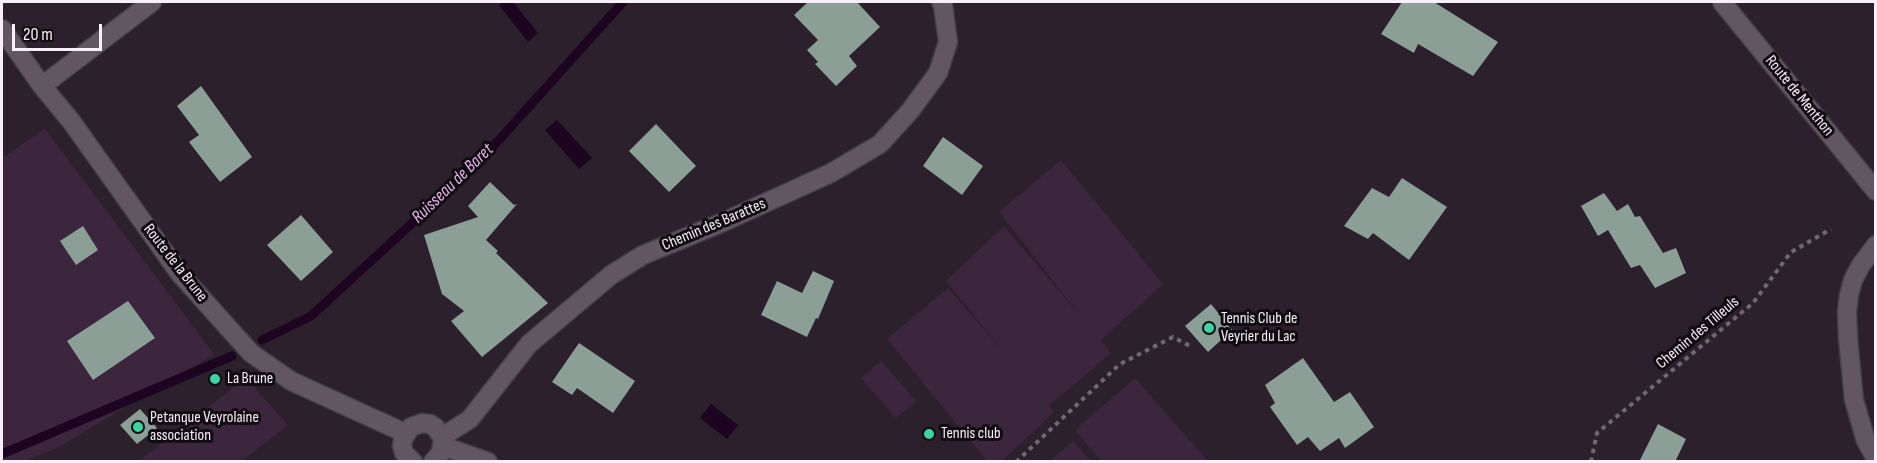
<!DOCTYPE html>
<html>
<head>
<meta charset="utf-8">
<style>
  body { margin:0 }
  #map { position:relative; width:1877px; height:463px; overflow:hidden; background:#2b202c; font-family:"Sofia Sans Condensed",sans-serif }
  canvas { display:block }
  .frame { position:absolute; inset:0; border:3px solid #f8f0f8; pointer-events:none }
  .scale { position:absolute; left:12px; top:24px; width:90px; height:27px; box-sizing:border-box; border:3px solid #f8f0f8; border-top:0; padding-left:8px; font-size:18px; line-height:21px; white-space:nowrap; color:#f8f0f8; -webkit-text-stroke:4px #110c11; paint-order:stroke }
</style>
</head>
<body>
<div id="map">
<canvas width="1877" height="463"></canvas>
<div class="frame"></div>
<div class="scale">20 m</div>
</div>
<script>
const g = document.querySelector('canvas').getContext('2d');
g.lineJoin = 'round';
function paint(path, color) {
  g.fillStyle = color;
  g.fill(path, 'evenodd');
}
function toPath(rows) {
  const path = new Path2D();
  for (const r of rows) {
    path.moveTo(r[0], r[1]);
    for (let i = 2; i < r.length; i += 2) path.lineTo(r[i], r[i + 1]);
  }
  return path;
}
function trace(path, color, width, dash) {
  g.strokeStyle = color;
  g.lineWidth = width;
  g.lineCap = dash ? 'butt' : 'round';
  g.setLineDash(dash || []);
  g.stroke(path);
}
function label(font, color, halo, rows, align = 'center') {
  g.font = font + ' "Sofia Sans Condensed",sans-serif';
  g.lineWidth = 6;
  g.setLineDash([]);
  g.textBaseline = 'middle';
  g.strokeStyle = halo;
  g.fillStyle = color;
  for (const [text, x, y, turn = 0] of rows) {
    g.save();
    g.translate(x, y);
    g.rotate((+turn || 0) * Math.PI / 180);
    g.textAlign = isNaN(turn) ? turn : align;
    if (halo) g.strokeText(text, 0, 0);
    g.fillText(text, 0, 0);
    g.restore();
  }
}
const green = toPath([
  [45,129,214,354,59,447,24,461,2,462,2,158],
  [1061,160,1163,284,1101,340,1111,353,1049,406,1054,412,1002,461,987,461,887,339,948,288,1007,356,946,281,1004,226,1083,319,999,212],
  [881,361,916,401,896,418,861,378],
  [246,378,288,425,242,461,139,461],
  [1135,378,1208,461,1101,461,1075,430],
  [1073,441,1091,461,1049,461,1050,461]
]);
const water = toPath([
  [503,2,513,2,538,33,528,42,499,5],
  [557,120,592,158,579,169,545,130],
  [711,404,738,425,727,439,700,418]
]);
const stream = toPath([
  [262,340,311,316,481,160,623,2],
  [2,454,232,356]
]);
const building = toPath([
  [808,2,857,2,880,27,849,56,857,66,836,86,815,64,818,62,807,50,818,40,794,15],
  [1402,2,1434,2,1498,42,1473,76,1418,44,1414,53,1381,34],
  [201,86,252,157,220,182,189,142,199,135,177,106],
  [656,124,696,166,669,192,629,151],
  [943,137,983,166,962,195,923,166],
  [1402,178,1447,207,1409,260,1373,233,1368,239,1344,226,1372,188,1389,197],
  [490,182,514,205,517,204,486,240,498,251,496,253,548,303,482,357,451,321,464,311,442,294,424,235,478,217,468,206],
  [1604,193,1617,211,1628,204,1635,217,1640,216,1663,253,1676,248,1686,273,1655,288,1640,265,1631,268,1608,230,1598,236,1581,206],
  [301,215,333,252,301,281,267,245],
  [83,226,98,250,76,265,60,241],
  [813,271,834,281,818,319,816,318,807,337,761,315,777,281,802,293],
  [128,301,155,338,93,380,67,341],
  [1211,304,1232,330,1208,352,1185,326],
  [579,343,635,381,613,413,577,388,572,395,552,382],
  [1303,358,1334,402,1350,392,1374,427,1345,448,1339,438,1320,451,1308,437,1297,445,1270,407,1275,403,1265,385],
  [140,409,157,428,137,444,120,425],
  [1658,424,1686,439,1675,462,1639,462]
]);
const path = toPath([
  [1016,462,1120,364,1173,337,1190,346],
  [1591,462,1597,433,1753,303,1791,252,1831,229]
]);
const minor = toPath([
  [2,29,42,86,71,121,180,274,251,353,291,381,405,433],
  [42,86,152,2],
  [1876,245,1861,265,1853,280,1849,295,1847,312,1848,338,1854,400,1866,441,1876,459],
  [442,437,470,419,529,344,611,275,643,255,721,223,831,173,880,144,910,111,938,73,948,42,943,5,941,2],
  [443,446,488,462],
  [413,462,404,453,402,446,403,439,411,427,422,423,430,424,436,428,443,439,441,453,433,462]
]);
const secondary = toPath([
  [1722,2,1876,191]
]);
const markers = [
  [1209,328,6,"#3dd4a3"],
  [215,379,6,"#3dd4a3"],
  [138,427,6,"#3dd4a3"],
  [929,434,6,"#3dd4a3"]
];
const streetNames = [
  ["Route de Menthon",1799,96,51],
  ["Chemin des Barattes",714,225,-23],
  ["Route de la Brune",175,263,52],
  ["Chemin des Tilleuls",1698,333,-40]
];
const poiNames = [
  ["Tennis Club de",1221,319],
  ["Veyrier du Lac",1221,337],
  ["La Brune",227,379],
  ["Petanque Veyrolaine",150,418],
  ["association",150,436],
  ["Tennis club",941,434]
];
const waterNames = [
  ["Ruisseau de Baret",453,184,-44]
];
paint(green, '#3c263e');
paint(water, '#1d0420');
trace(stream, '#1d0420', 9);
paint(building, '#8b9f96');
trace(minor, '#453d46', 21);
trace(secondary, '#453d46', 21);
trace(path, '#716771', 4, [4.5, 4.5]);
trace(minor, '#625663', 18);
trace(secondary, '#625663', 18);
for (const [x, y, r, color] of markers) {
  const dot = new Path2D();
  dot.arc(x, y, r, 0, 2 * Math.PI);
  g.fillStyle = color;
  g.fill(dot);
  trace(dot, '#110c11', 2);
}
label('16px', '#f8f0f8', '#110c11', streetNames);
label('16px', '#f8f0f8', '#110c11', poiNames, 'left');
label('italic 18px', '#e9b5ed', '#110c11', waterNames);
</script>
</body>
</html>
